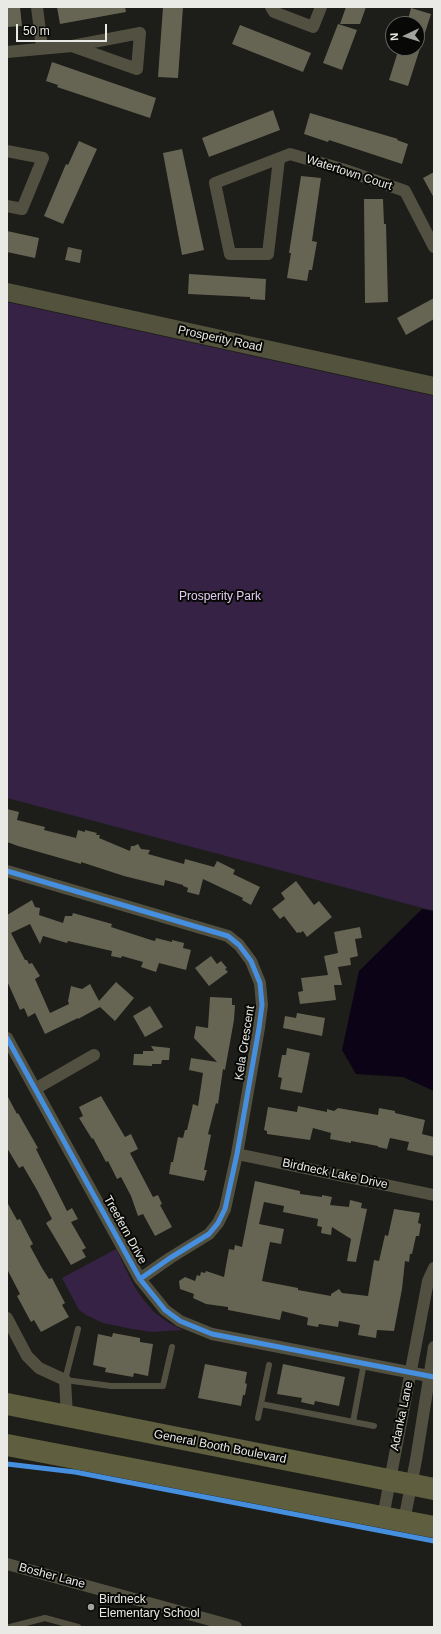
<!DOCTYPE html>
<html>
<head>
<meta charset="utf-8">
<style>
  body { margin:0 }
  #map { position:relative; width:441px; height:1634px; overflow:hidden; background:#1d1d19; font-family:Helvetica,sans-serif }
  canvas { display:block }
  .frame { position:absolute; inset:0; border:8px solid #e9e9e5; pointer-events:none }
  .north { position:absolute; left:385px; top:16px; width:40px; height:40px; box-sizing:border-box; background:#080806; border:1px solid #62625f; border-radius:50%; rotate:266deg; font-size:11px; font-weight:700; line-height:16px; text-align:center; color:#e9e9e5 }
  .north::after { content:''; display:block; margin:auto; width:14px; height:18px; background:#a2a29e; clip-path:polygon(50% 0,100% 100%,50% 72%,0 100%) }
  .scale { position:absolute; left:16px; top:24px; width:91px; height:18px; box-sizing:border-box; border:2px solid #e9e9e5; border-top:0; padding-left:5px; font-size:12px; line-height:14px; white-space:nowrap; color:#e9e9e5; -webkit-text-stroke:3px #080806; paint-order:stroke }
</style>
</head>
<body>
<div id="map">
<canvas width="441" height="1634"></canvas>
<div class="frame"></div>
<div class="north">N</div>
<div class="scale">50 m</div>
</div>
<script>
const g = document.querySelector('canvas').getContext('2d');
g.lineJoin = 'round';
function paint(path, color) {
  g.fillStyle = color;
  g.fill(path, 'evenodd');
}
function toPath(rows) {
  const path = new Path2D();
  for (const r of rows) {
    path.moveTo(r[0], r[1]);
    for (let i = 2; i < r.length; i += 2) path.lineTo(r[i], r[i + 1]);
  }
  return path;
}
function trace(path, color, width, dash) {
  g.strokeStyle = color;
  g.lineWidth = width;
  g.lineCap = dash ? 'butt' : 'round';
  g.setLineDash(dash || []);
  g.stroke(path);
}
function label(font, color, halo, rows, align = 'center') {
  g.font = font + ' Helvetica,sans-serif';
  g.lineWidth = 4;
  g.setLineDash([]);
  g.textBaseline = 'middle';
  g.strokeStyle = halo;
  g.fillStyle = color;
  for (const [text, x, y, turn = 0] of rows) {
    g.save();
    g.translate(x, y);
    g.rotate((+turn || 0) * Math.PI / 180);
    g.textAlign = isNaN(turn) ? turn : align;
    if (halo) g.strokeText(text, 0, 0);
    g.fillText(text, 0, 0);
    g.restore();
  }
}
const green = toPath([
  [7,302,434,396,434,911,7,798],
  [116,1249,134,1286,143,1299,154,1312,169,1323,183,1330,152,1332,132,1329,103,1323,86,1315,79,1310,62,1278]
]);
const water = toPath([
  [422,909,434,911,434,1091,403,1077,356,1074,342,1050,359,971]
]);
const building = toPath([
  [7,7,20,7,22,26,7,27],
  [57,7,125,7,126,12,60,24],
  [163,7,183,7,178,78,158,77],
  [346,7,366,7,360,24,340,24],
  [411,8,431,14,408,86,389,80,399,48,417,48,417,24,407,24],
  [338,24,357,30,342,70,323,63],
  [240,25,311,53,303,72,232,44],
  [52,62,156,98,150,118,57,87,58,85,46,81],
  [273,110,280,130,209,157,202,138],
  [310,113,398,139,397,140,408,144,402,164,329,140,328,142,304,134],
  [79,141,97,149,63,224,44,216,66,164,68,165],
  [182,149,204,250,182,255,163,153],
  [434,172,434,198,423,178],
  [301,176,321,178,312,241,317,242,312,270,309,270,307,281,287,278,291,253,289,253],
  [364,199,383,199,384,224,386,224,388,302,365,303],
  [7,231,39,238,35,258,7,252],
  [68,247,82,250,80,263,65,260],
  [189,274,266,279,265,300,250,299,250,297,188,294],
  [434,298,434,319,406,335,397,318],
  [7,809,19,812,17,820,45,827,44,830,76,838,78,830,85,832,85,830,97,833,96,835,100,835,99,838,130,851,131,846,134,846,138,844,141,849,150,850,148,854,184,864,185,859,214,867,217,861,235,870,233,874,260,887,251,905,242,900,243,898,203,879,199,895,187,892,188,888,183,886,183,885,165,880,164,886,124,876,81,862,81,864,18,846,7,842],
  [296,881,314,905,319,901,332,917,307,937,303,931,300,933,299,932,297,933,284,916,280,919,272,909,285,899,281,893],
  [32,900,35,907,40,908,39,915,63,923,65,916,72,916,73,913,112,924,111,927,151,940,155,941,156,938,172,942,172,940,184,943,183,948,191,950,186,970,159,963,156,972,141,967,143,962,122,956,121,958,111,956,112,951,68,941,67,943,43,936,40,944,30,924,11,933,25,960,27,960,29,964,32,963,40,976,35,979,50,1013,69,1004,68,1001,71,986,82,989,90,984,99,1001,116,982,134,998,115,1021,100,1007,78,1019,78,1018,45,1034,35,1013,28,1017,24,1008,20,1010,7,981,7,915],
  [360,927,362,938,355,939,358,956,350,958,351,965,338,967,342,985,334,985,336,1000,300,1004,298,992,303,991,301,978,328,975,324,956,338,953,334,932],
  [211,956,217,964,221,961,227,968,225,969,228,972,209,986,195,968],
  [210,997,232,998,232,1005,235,1005,234,1020,225,1070,223,1069,218,1104,216,1103,208,1134,211,1135,204,1170,207,1170,204,1181,169,1174,171,1162,173,1162,178,1137,183,1138,185,1130,187,1130,193,1104,198,1106,203,1073,189,1070,191,1058,217,1062,194,1038,196,1026,208,1028],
  [150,1006,163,1027,145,1037,133,1016],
  [297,1013,325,1018,322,1036,283,1028,285,1016,296,1018],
  [151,1046,170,1048,169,1060,162,1060,161,1064,152,1064,152,1066,133,1065,134,1054,143,1054,143,1051,154,1051],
  [287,1048,310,1053,302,1093,280,1089,282,1078,278,1077,282,1055,286,1055],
  [7,1095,17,1114,18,1113,38,1148,36,1149,67,1211,72,1208,78,1219,71,1222,86,1248,82,1250,86,1257,71,1265,46,1223,52,1219,37,1190,23,1166,19,1168,7,1148],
  [101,1096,125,1137,131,1134,138,1149,130,1153,153,1197,158,1195,162,1204,160,1205,172,1227,155,1236,143,1214,138,1216,131,1196,121,1177,117,1179,108,1161,106,1162,93,1138,92,1139,79,1118,83,1116,79,1107],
  [298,1106,327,1112,327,1109,334,1111,338,1108,378,1115,379,1108,395,1111,395,1113,425,1120,422,1134,434,1137,434,1156,407,1150,409,1142,390,1138,387,1149,378,1147,378,1146,351,1141,351,1143,330,1139,331,1133,313,1128,310,1140,267,1134,267,1131,264,1130,268,1107,297,1112],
  [255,1181,300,1191,300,1194,322,1197,322,1195,332,1197,330,1205,349,1207,350,1200,362,1203,361,1208,367,1209,356,1262,347,1261,351,1239,332,1227,331,1235,321,1233,322,1227,317,1226,318,1219,283,1212,284,1206,264,1202,259,1224,284,1229,281,1244,270,1242,262,1281,298,1288,298,1290,331,1296,331,1294,339,1289,342,1293,368,1296,374,1260,379,1261,385,1235,388,1236,394,1209,420,1213,418,1223,421,1224,419,1236,416,1236,412,1254,410,1254,409,1262,405,1261,402,1289,394,1331,377,1330,376,1338,358,1335,360,1325,339,1321,338,1327,319,1324,318,1327,307,1325,308,1318,306,1317,282,1311,280,1320,228,1310,228,1307,206,1304,193,1298,194,1294,180,1289,179,1281,185,1277,195,1281,197,1275,200,1276,201,1272,205,1273,206,1271,224,1277,229,1249,234,1250,235,1245,242,1247],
  [7,1202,17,1220,20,1219,33,1244,30,1246,42,1268,49,1279,52,1278,65,1303,62,1305,69,1317,41,1332,34,1320,31,1322,17,1296,20,1294,7,1269],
  [113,1333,140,1338,140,1342,153,1344,148,1376,134,1373,133,1377,105,1372,106,1368,93,1365,98,1334,112,1337],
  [205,1364,247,1372,245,1383,247,1384,245,1395,243,1395,241,1406,198,1398],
  [283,1364,345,1377,339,1406,315,1401,314,1405,301,1402,302,1398,277,1394]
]);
const lane = toPath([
  [78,1329,65,1380,111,1386,163,1386,172,1347],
  [261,1404,374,1426],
  [258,1418,269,1365],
  [353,1422,364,1363],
  [10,1627,45,1618,78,1627]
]);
const street = toPath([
  [37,7,42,48],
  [271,7,274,12,313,27,321,7],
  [7,52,72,46,140,33,137,69,72,46],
  [7,151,43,158,22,209,7,206],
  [279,159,268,254,230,254,215,183,290,154,345,170,405,191,434,247],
  [7,871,228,936,239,945,251,961,260,983,262,1005,259,1028,237,1154,225,1209,218,1223,209,1234,170,1258,140,1279],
  [7,1038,140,1279,165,1310,180,1321,212,1334,434,1377],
  [35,1089,94,1055],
  [237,1154,434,1195],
  [7,1318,27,1356,39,1368,65,1380,67,1416],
  [383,1517,428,1281,434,1268],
  [404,1521,416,1460,434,1347],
  [7,1564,236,1627]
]);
const secondary = toPath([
  [7,292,434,386]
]);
const highway = toPath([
  [7,1404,434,1489],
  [7,1445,434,1527]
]);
const cycleway = toPath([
  [7,871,228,936,239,945,251,961,260,983,262,1005,259,1028,237,1154,225,1209,218,1223,209,1234,170,1258,140,1279],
  [7,1038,140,1279,165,1310,180,1321,212,1334,434,1377],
  [7,1464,75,1472,434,1541]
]);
const markers = [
  [91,1607,4,"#a2a29e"]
];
const streetNames = [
  ["Watertown Court",349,173,18],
  ["Prosperity Road",220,339,12],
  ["Kela Crescent",245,1043,-81],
  ["Birdneck Lake Drive",335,1174,12],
  ["Treefern Drive",125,1230,61],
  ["Adanka Lane",402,1416,-78],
  ["General Booth Boulevard",220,1447,11],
  ["Bosher Lane",52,1576,15]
];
const parkNames = [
  ["Prosperity Park",220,597]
];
const poiNames = [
  ["Birdneck",99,1600],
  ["Elementary School",99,1614]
];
paint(green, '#362244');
paint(water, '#0d0316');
paint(building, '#666553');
trace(lane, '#525141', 6);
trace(street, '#525141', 12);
trace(secondary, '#53533d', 18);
trace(highway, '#5f5e3e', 22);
trace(cycleway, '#468fdf', 5);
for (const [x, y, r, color] of markers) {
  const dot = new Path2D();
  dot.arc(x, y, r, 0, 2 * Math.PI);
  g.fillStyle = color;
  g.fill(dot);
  trace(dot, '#080806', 1.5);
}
label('12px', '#e9e9e5', '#080806', streetNames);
label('12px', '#e1cdf3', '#080806', parkNames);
label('12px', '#e9e9e5', '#080806', poiNames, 'left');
</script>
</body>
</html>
